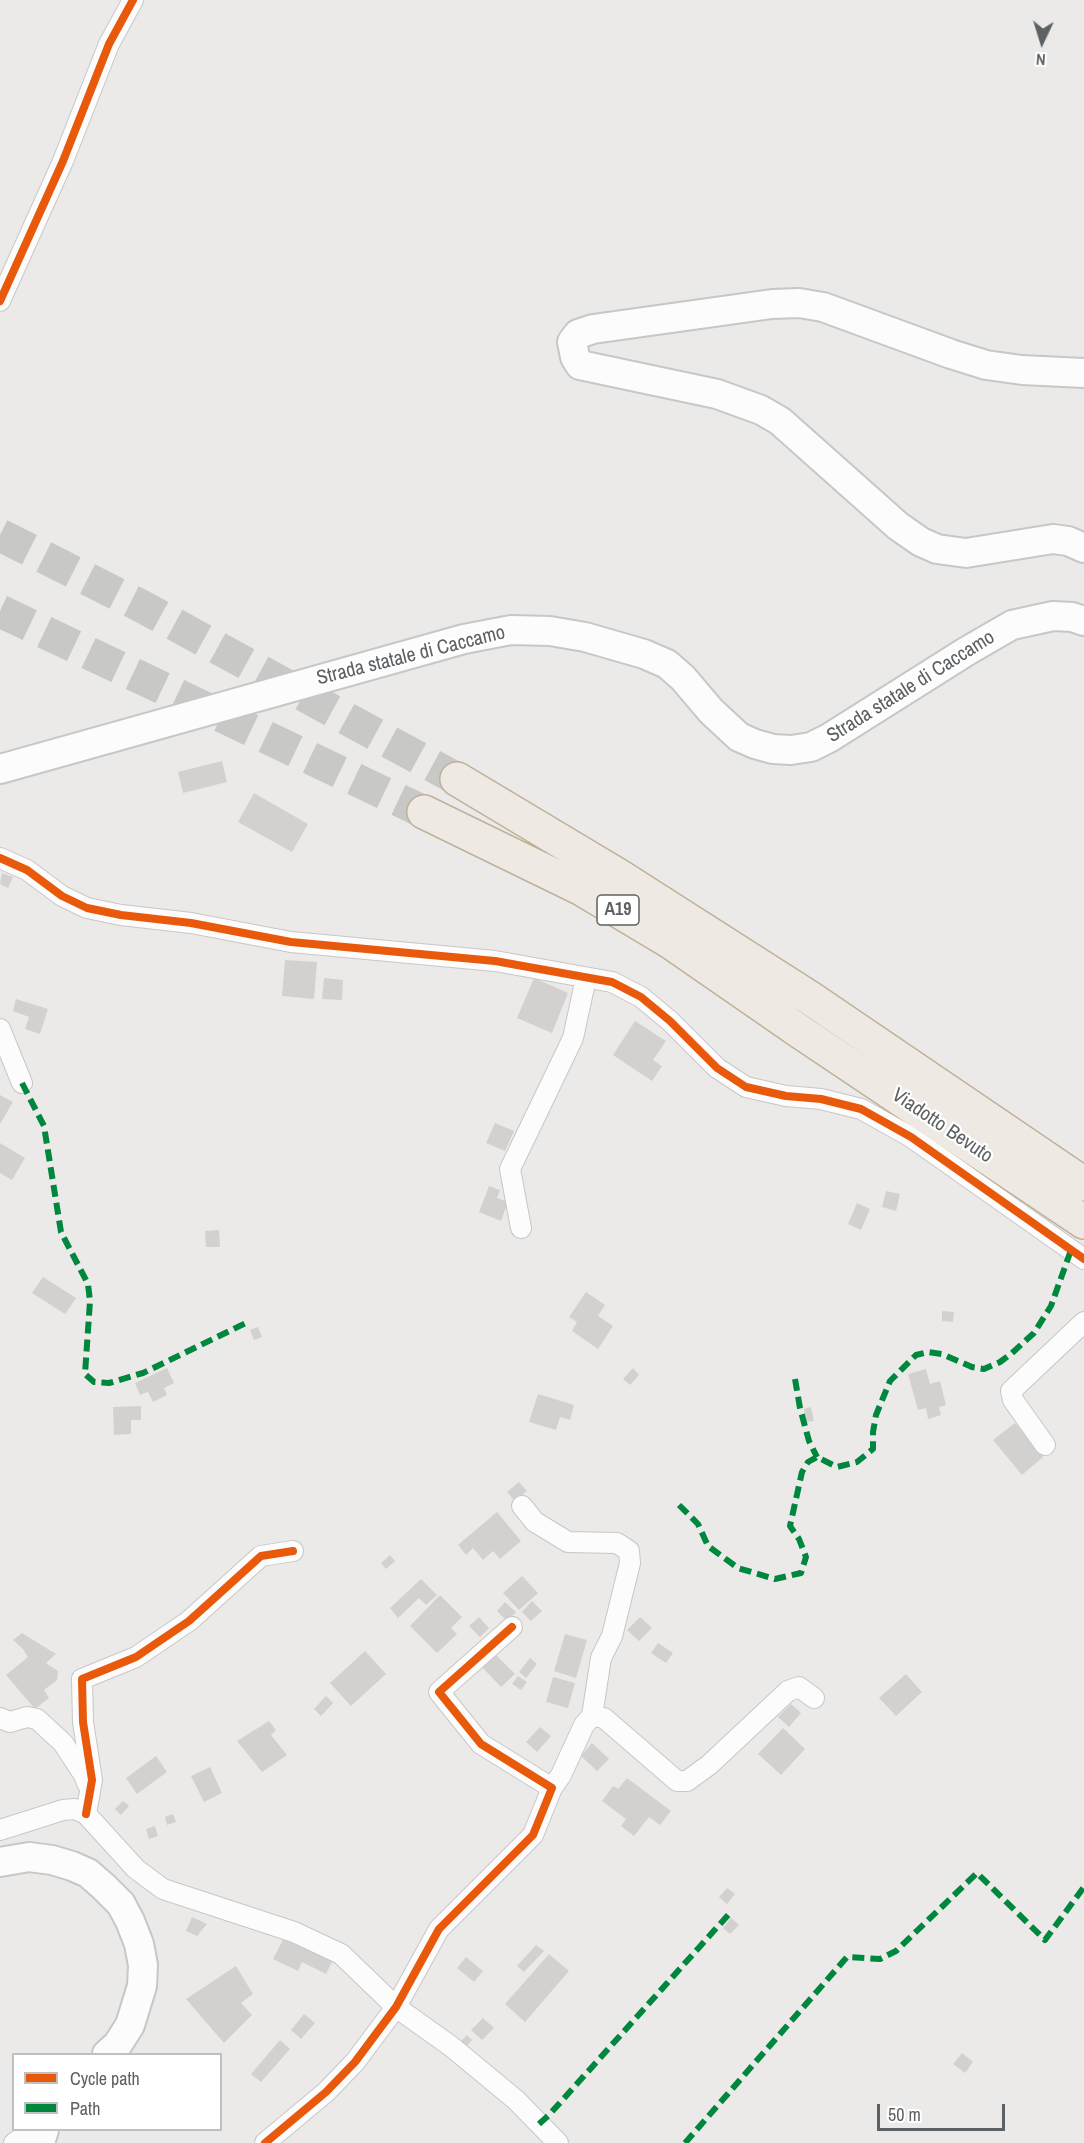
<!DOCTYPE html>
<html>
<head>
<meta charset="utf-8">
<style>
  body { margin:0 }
  #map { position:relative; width:1084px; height:2143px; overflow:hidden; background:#eceae8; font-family:"Archivo Narrow",sans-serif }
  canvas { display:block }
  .legend { position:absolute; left:12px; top:2053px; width:210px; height:78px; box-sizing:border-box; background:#fff; border:2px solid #bec0c1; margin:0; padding:8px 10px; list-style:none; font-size:18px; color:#5d6164 }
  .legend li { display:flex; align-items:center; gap:12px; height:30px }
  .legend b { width:30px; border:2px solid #bec0c1 }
  .north { position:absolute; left:1012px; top:12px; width:60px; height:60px; -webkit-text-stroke:4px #fff; paint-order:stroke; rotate:184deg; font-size:16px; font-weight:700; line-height:24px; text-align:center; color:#5d6164 }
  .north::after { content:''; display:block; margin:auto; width:21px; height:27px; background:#5d6164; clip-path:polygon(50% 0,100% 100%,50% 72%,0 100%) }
  .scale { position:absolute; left:877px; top:2104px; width:128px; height:27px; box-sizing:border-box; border:3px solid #5d6164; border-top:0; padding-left:8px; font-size:18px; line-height:21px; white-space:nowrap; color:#5d6164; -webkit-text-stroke:4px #fff; paint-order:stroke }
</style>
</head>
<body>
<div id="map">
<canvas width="1084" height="2143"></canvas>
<ul class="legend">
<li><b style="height:8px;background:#e8590c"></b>Cycle path</li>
<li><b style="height:8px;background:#00873e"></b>Path</li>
</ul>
<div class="north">N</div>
<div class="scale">50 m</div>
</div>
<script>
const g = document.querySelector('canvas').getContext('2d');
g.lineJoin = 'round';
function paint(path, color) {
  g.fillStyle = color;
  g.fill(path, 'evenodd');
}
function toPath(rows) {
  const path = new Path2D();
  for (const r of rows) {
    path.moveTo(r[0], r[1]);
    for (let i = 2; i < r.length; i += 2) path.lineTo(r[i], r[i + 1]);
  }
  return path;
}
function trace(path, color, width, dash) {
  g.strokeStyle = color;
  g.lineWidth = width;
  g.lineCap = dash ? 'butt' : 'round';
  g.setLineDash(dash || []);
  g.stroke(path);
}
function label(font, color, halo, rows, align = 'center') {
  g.font = font + ' "Archivo Narrow",sans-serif';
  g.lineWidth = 4.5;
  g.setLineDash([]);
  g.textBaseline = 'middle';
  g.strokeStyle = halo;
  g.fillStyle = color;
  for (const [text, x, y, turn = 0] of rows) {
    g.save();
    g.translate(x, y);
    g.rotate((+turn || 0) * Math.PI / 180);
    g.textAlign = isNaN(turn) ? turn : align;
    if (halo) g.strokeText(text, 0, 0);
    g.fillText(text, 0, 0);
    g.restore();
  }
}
const building = toPath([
  [222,761,227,782,183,793,178,772],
  [254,793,308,824,292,852,238,822],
  [2,873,13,877,8,888,0,884],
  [285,960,317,962,314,999,282,996],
  [324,978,343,980,342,1000,322,999],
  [534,978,568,993,552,1033,517,1018],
  [16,999,48,1009,40,1034,25,1029,29,1017,13,1011],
  [635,1021,666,1041,653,1060,662,1066,652,1081,613,1055],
  [0,1095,13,1102,0,1124],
  [495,1123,514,1131,505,1151,486,1143],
  [0,1143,25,1158,12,1180,0,1173],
  [489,1186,500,1190,497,1198,508,1202,501,1221,479,1212],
  [886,1191,900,1194,896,1211,882,1207],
  [857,1203,870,1209,861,1230,848,1224],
  [219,1230,220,1247,206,1247,205,1231],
  [43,1277,76,1298,65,1314,32,1293],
  [586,1292,605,1305,598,1316,613,1326,598,1349,572,1331,577,1322,569,1317],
  [942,1311,954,1312,953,1322,942,1321],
  [258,1327,262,1337,254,1340,250,1330],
  [167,1368,174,1383,164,1388,167,1395,153,1402,148,1392,140,1395,135,1383],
  [633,1368,639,1375,630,1385,623,1379],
  [926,1369,930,1384,940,1381,946,1405,939,1407,941,1415,928,1419,926,1408,918,1410,908,1374],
  [538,1394,574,1405,570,1420,560,1417,556,1430,529,1422],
  [141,1406,141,1420,131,1420,131,1434,114,1435,113,1407],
  [811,1407,814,1421,806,1422,804,1409],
  [1015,1423,1043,1457,1022,1475,993,1440],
  [519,1482,527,1491,515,1501,507,1492],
  [497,1512,521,1541,500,1559,493,1551,483,1560,473,1548,466,1555,458,1545],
  [390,1555,395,1561,386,1569,381,1563],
  [522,1576,538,1593,519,1610,503,1593],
  [421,1579,437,1595,426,1605,419,1598,398,1618,390,1608],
  [440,1595,462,1617,451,1628,457,1634,437,1653,410,1626],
  [532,1601,542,1611,531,1621,522,1612],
  [505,1602,516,1612,507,1621,497,1611],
  [479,1617,489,1628,480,1637,469,1626],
  [640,1617,652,1628,639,1641,627,1630],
  [22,1633,56,1654,46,1663,58,1671,57,1680,44,1690,49,1698,35,1709,6,1675,28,1657,23,1649,13,1640],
  [565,1634,587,1640,576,1678,554,1671],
  [658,1643,673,1653,666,1663,651,1653],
  [365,1651,386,1674,351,1706,330,1683],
  [493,1652,515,1674,501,1687,480,1665],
  [530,1658,537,1664,526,1678,519,1672],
  [906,1674,922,1692,896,1716,879,1698],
  [518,1676,527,1682,521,1690,512,1684],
  [553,1677,575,1683,568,1708,546,1702],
  [326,1696,333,1703,321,1716,314,1709],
  [791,1704,801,1713,789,1727,778,1717],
  [269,1721,276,1730,271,1735,287,1755,262,1772,237,1741],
  [540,1727,551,1736,537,1752,526,1742],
  [783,1728,805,1749,781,1775,758,1754],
  [592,1743,609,1759,597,1771,581,1756],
  [156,1756,167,1772,137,1794,126,1778],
  [210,1767,222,1793,204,1802,191,1776],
  [627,1778,671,1811,660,1825,649,1817,634,1836,621,1826,626,1819,602,1801,613,1786,618,1789],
  [123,1801,129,1806,121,1815,115,1809],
  [173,1814,176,1822,167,1825,165,1817],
  [155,1826,158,1836,149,1839,146,1829],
  [727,1888,735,1894,727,1904,719,1897],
  [192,1917,207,1924,197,1936,186,1931],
  [731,1918,739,1925,730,1934,723,1928],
  [285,1936,333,1960,326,1974,302,1962,298,1971,273,1959],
  [536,1945,544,1951,524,1972,517,1966],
  [549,1954,569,1971,525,2022,505,2004],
  [466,1957,483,1971,474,1982,457,1968],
  [236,1966,253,1994,241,2003,252,2015,224,2043,186,1999],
  [304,2014,315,2023,301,2039,291,2030],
  [483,2018,494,2028,482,2040,471,2030],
  [467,2035,472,2040,467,2046,461,2041],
  [280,2040,290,2049,261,2082,251,2074],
  [962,2053,973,2062,965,2073,953,2064]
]);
const highwayTunnel = toPath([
  [0,535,143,607,457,779],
  [0,611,424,812]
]);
const street = toPath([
  [0,301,63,161,109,44,133,0],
  [0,858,27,870,62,896,87,908,121,915,191,923,291,942,495,961,612,982,641,997,670,1021,717,1068,746,1087,786,1096,821,1099,861,1109,911,1137,1084,1259],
  [0,1029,22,1083],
  [521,1228,510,1169,573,1038,586,978],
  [1045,1445,1013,1400,1011,1391,1084,1322],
  [522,1506,535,1522,568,1542,617,1543,629,1551,630,1563,612,1636,601,1658,592,1716],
  [0,1718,10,1722,27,1717,37,1719,63,1743,84,1775,87,1783],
  [552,1788,561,1775,584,1725,592,1716,604,1718,677,1781,687,1781,709,1765,788,1691,799,1687,814,1698],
  [86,1814,92,1780,83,1722,82,1679,136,1657,189,1621,261,1556,293,1551],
  [0,1830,63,1810,75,1809,86,1814,136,1869,163,1889,294,1932,341,1954,396,2007,452,2047,516,2100,558,2143],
  [14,2143,32,2130],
  [265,2143,326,2092,355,2062,396,2007,439,1929,533,1835,552,1788,481,1744,439,1692,512,1627]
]);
const secondary = toPath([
  [1084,373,1022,370,986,365,951,354,823,307,799,303,772,304,593,329,578,334,572,342,575,357,580,365,717,394,761,410,780,421,898,526,921,542,937,549,966,553,1053,539,1068,541,1084,548],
  [0,769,464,639,511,630,550,631,585,637,644,654,667,664,683,678,711,711,739,737,755,744,773,749,791,750,811,747,829,738,967,651,1012,625,1053,616,1072,617,1084,621],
  [0,1862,29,1857,52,1860,72,1866,88,1873,104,1887,121,1904,130,1921,139,1944,143,1965,142,1986,130,2025,118,2044,107,2054],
  [40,2143,44,2130]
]);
const highway = toPath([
  [457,779,619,876,810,998,1084,1184],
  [424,812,582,889,669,941,799,1031,1084,1222]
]);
const quiet = toPath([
  [22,1083,44,1126,61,1232,88,1284,90,1301,85,1374,94,1382,109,1383,143,1373,250,1321],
  [795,1379,800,1408,809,1441,817,1457],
  [679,1505,698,1524,708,1546,738,1568,775,1579,801,1573,806,1557,799,1539,790,1526,802,1472,808,1462,817,1457,837,1467,857,1462,873,1449,873,1432,876,1415,890,1381,916,1355,928,1352,942,1354,972,1367,984,1369,1000,1362,1012,1353,1034,1333,1051,1306,1071,1250],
  [539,2124,549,2115,729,1914],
  [685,2143,847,1957,880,1959,896,1951,977,1873,1045,1940,1084,1887]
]);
const cycleway = toPath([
  [0,301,63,161,109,44,133,0],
  [0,858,27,870,62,896,87,908,121,915,191,923,291,942,495,961,612,982,641,997,670,1021,717,1068,746,1087,786,1096,821,1099,861,1109,911,1137,1084,1259],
  [86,1814,92,1780,83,1722,82,1679,136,1657,189,1621,261,1556,293,1551],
  [265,2143,326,2092,355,2062,396,2007,439,1929,533,1835,552,1788,481,1744,439,1692,512,1627]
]);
const shields = [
  [618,910,42]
];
const shieldNames = [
  ["A19",618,910]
];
const streetNames = [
  ["Strada statale di Caccamo",411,656,-14],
  ["Strada statale di Caccamo",911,687,-32],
  ["Viadotto Bevuto",942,1126,34]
];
paint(building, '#d3d1d0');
trace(highwayTunnel, '#c8c8c7', 33, [33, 16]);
trace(street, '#c7c7c7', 22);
trace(secondary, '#c6c7c7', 32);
trace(highway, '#c0b098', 36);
trace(street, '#fcfcfc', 20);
trace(secondary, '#fcfcfc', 28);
trace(highway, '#eeeae3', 33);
trace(quiet, '#00873e', 6, [12, 6]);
trace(cycleway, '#e8590c', 8);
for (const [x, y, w] of shields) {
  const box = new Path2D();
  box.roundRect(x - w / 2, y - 15, w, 30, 4.5);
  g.fillStyle = '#fff';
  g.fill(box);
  trace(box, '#5d6164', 1.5);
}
label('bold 18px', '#5d6164', null, shieldNames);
label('20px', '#5d6164', '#fff', streetNames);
</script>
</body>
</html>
